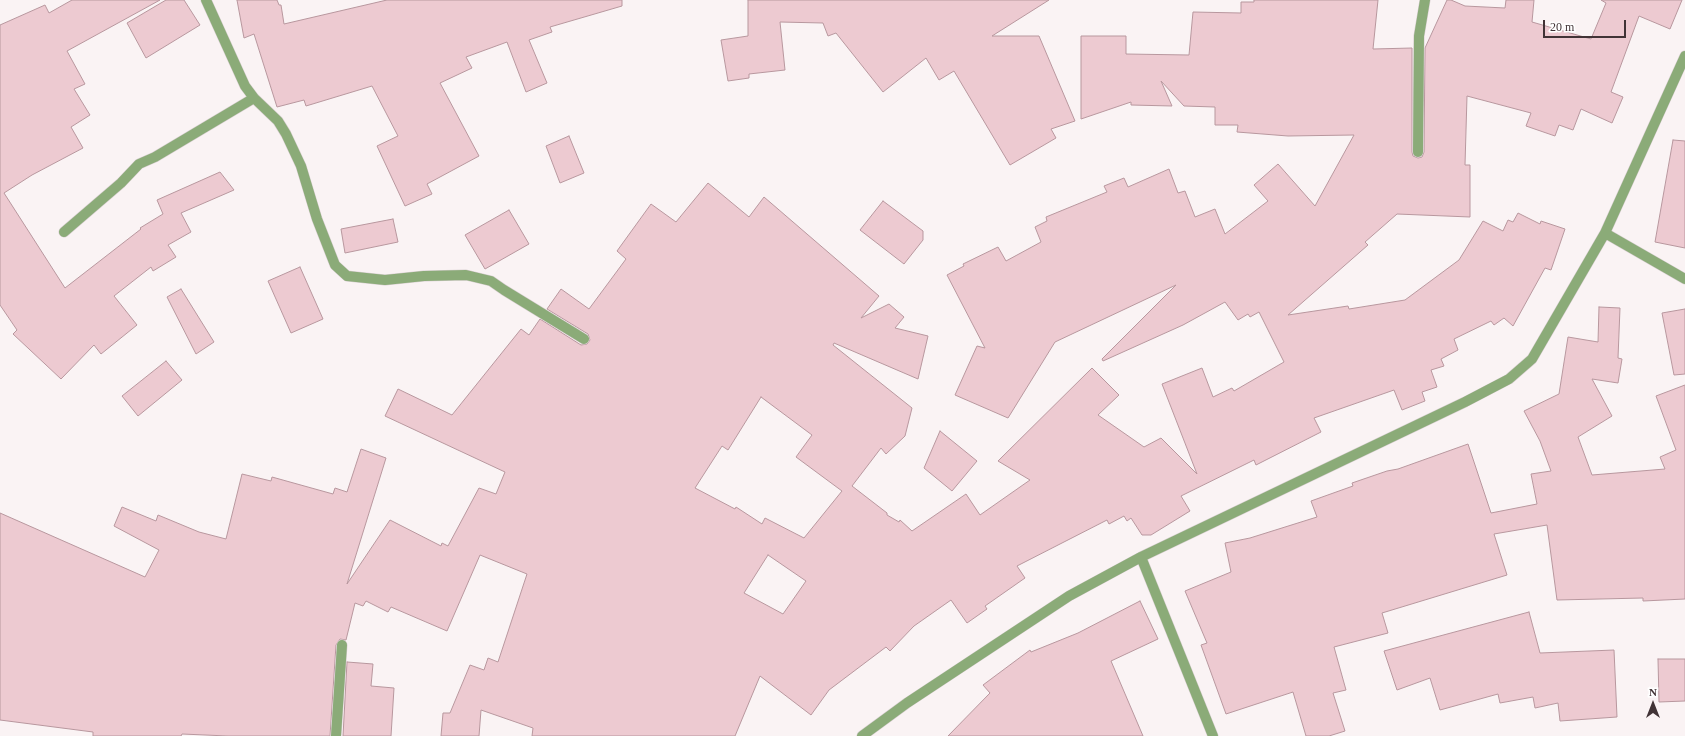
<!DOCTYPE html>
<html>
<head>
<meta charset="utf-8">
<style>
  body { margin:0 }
  #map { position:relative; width:1685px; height:736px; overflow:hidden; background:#faf3f4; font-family:"Times New Roman",serif }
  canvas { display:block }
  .north { position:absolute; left:1633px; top:684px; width:40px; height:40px; -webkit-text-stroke:3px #fff; paint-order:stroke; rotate:0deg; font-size:11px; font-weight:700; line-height:16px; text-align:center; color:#413336 }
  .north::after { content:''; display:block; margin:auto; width:14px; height:18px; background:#413336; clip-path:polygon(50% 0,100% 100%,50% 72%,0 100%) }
  .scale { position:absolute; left:1543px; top:20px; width:83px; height:18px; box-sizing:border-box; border:2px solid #413336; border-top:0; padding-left:5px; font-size:12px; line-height:14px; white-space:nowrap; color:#413336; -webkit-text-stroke:3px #fff; paint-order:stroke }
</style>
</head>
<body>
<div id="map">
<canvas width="1685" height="736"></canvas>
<div class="north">N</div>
<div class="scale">20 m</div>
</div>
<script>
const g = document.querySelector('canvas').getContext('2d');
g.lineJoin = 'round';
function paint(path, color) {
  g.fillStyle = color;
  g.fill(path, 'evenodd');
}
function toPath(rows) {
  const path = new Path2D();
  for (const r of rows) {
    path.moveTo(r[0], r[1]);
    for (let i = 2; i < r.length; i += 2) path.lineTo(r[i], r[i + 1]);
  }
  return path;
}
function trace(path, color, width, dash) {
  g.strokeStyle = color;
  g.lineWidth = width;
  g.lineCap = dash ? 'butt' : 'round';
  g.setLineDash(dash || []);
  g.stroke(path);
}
const building = toPath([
  [72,0,160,0,67,51,85,84,74,89,90,115,71,127,83,148,32,175,4,193,65,288,141,229,140,228,163,214,157,200,220,172,234,190,181,213,191,232,168,245,176,257,153,271,151,267,114,296,137,325,101,354,94,345,61,379,13,334,17,330,0,305,0,25,45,5,49,13,72,0],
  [166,0,184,0,200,25,146,58,127,23,166,0],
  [237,0,277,0,279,5,281,5,284,24,387,0,622,0,622,6,550,27,552,32,529,40,547,83,526,92,507,42,466,57,472,68,440,83,479,156,427,184,432,194,405,206,377,146,398,136,372,86,306,106,304,100,277,107,254,34,244,38,237,0],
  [748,0,1049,0,992,36,1039,36,1075,121,1051,129,1056,138,1010,165,954,71,939,80,926,58,883,92,836,33,828,36,823,23,780,22,785,70,749,74,749,78,728,81,721,40,748,36,748,0],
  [1254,0,1378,0,1373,49,1412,48,1412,152,1413,156,1418,158,1422,157,1424,152,1425,48,1447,0,1451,0,1465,6,1505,8,1506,0,1534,0,1532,22,1591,39,1606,3,1601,0,1682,0,1670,29,1639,16,1611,92,1623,97,1612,123,1581,109,1573,130,1559,125,1555,136,1526,126,1531,113,1467,96,1465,165,1470,165,1470,217,1397,214,1365,242,1368,245,1288,315,1348,306,1349,309,1405,300,1459,260,1483,221,1503,231,1508,220,1513,222,1518,213,1540,224,1541,221,1565,229,1551,270,1545,268,1513,326,1504,318,1494,325,1491,321,1454,339,1458,350,1441,359,1444,366,1431,370,1437,387,1422,392,1425,401,1402,410,1394,390,1314,418,1321,432,1256,465,1254,460,1181,496,1190,511,1151,535,1142,535,1131,518,1127,521,1124,516,1109,524,1107,520,1017,566,1025,578,985,606,987,609,967,623,951,600,914,626,890,651,886,647,829,690,811,715,760,676,735,736,532,736,533,728,481,710,479,736,441,736,443,713,450,713,470,665,484,670,488,658,498,662,527,574,480,555,447,631,391,607,388,612,366,601,363,606,355,603,346,640,340,639,336,645,330,736,228,736,182,734,181,736,93,736,93,732,0,720,0,513,145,577,159,550,114,526,122,507,156,521,158,515,199,532,226,539,242,474,271,481,272,477,333,494,335,488,347,492,361,449,386,458,347,584,390,520,441,546,442,543,448,546,479,488,496,494,505,472,385,416,398,389,452,415,521,329,529,335,540,319,581,345,587,344,590,340,588,334,547,309,561,289,589,309,626,259,617,251,651,204,676,222,708,183,749,217,764,197,879,296,861,318,889,304,904,317,895,328,928,336,918,379,834,343,833,345,912,408,905,436,886,454,881,448,852,486,887,513,887,515,899,522,900,520,912,531,966,494,980,515,1030,480,998,461,1092,368,1119,395,1098,415,1144,447,1161,438,1197,474,1162,384,1202,368,1213,397,1232,388,1234,391,1284,362,1259,312,1250,317,1248,314,1238,320,1225,302,1183,325,1103,361,1102,359,1176,285,1055,342,1008,418,955,395,977,346,985,348,947,275,964,266,963,264,998,247,1006,261,1041,242,1035,227,1047,221,1046,217,1107,192,1104,186,1124,178,1128,187,1169,169,1178,193,1185,191,1195,217,1215,209,1225,234,1268,201,1254,185,1278,164,1315,206,1354,135,1288,136,1237,132,1238,125,1215,125,1215,107,1184,106,1161,81,1172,106,1131,105,1131,102,1081,119,1081,36,1126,36,1126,54,1189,55,1193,12,1241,13,1241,2,1254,2,1254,0],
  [761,397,812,435,796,457,842,491,804,538,765,518,762,524,736,507,735,509,695,488,722,446,728,450,761,397],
  [768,555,806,581,783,614,744,593,768,555],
  [569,136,584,173,560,183,546,146,569,136],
  [1673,140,1685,141,1685,248,1655,242,1673,140],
  [883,201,923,231,923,240,904,264,860,230,883,201],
  [509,210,529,244,485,269,465,235,509,210],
  [393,219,398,242,345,253,341,229,393,219],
  [300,267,323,319,291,333,268,281,300,267],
  [181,289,214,342,196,354,167,297,181,289],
  [1599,307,1620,308,1618,358,1622,359,1618,383,1592,379,1612,416,1578,437,1592,475,1665,469,1660,457,1676,450,1656,396,1685,385,1685,599,1643,601,1643,598,1557,600,1547,525,1494,534,1507,575,1382,613,1388,633,1334,647,1346,690,1333,693,1345,731,1329,736,1306,736,1293,692,1226,714,1201,645,1207,643,1185,591,1231,572,1225,543,1250,538,1317,517,1311,501,1353,486,1352,483,1387,471,1398,469,1468,444,1491,513,1537,504,1531,474,1551,471,1540,441,1524,411,1559,394,1568,337,1598,342,1599,307],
  [1685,309,1685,374,1674,375,1662,313,1685,309],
  [166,361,182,380,138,416,122,396,166,361],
  [940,431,977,461,952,491,924,468,940,431],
  [1140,601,1158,639,1111,661,1143,736,948,736,990,693,983,685,1030,650,1031,652,1078,633,1140,601],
  [1529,612,1540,653,1614,650,1617,717,1560,721,1558,703,1535,708,1533,697,1500,703,1498,694,1440,710,1430,678,1397,690,1384,651,1529,612],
  [1658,659,1685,659,1685,701,1659,702,1658,659],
  [347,662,373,664,371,686,394,688,391,736,343,736,347,662]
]);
const minor = toPath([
  [206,0,245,86,254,98,278,121,286,134,301,166,317,219,335,265,347,276,385,280,424,276,466,275,491,281,504,290,584,339],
  [1418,152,1419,36,1425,0],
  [64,232,121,183,139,164,155,157,254,98],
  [1605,233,1685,279],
  [1141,557,1213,736],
  [336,736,342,645],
  [862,736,907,703,1069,596,1141,557,1465,402,1509,379,1532,359,1605,233,1685,56]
]);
paint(building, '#edcad1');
trace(building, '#b8979e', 1);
trace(minor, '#d9d0d2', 11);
trace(minor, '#8bab78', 10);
</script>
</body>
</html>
